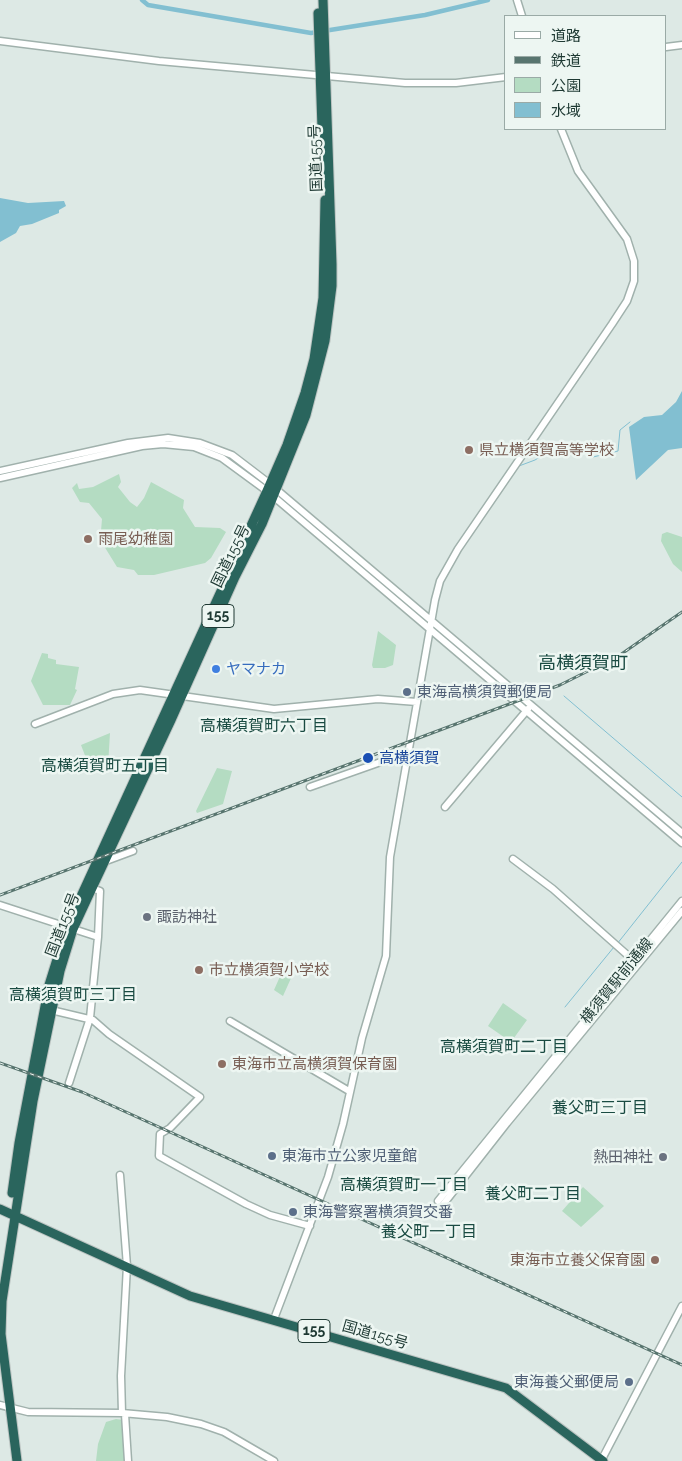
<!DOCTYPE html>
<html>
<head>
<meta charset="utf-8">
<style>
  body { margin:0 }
  #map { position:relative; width:682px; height:1461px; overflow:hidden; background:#dde9e5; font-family:Raleway,"Noto Sans JP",sans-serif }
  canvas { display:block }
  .legend { position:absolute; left:504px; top:15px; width:162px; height:115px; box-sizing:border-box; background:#edf6f2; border:1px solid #9aaaa6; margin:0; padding:6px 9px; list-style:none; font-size:15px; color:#1e3933 }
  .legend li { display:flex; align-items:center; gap:10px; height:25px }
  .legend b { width:25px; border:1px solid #9aaaa6 }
</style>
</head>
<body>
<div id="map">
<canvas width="682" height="1461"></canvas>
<ul class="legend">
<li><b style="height:6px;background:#fff"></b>道路</li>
<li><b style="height:6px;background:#58756f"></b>鉄道</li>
<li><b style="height:14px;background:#b4dcc2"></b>公園</li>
<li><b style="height:14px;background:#82bfd1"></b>水域</li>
</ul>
</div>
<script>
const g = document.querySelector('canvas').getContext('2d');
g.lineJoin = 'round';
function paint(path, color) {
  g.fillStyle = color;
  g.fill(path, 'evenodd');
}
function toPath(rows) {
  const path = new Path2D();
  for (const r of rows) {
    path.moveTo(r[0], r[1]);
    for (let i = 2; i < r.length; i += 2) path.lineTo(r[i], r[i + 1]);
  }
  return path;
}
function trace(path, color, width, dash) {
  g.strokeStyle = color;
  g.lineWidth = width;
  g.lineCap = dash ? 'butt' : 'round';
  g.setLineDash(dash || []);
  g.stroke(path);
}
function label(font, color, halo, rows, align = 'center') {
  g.font = font + ' Raleway,"Noto Sans JP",sans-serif';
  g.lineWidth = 5;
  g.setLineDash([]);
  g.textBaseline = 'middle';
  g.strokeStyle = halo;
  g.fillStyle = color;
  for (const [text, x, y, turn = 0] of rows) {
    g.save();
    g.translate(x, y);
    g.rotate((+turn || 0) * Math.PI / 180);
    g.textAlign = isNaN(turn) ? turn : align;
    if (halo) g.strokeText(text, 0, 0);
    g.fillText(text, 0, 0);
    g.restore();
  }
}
const green = toPath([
  [119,474,121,482,118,487,130,502,137,507,144,498,151,482,184,500,183,508,195,527,220,528,226,532,211,558,205,563,154,575,138,575,134,570,117,567,104,546,101,531,102,519,89,503,80,502,72,488,77,483,79,489,93,487],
  [667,532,682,537,682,572,673,564,661,541,662,534],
  [378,631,396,645,393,665,385,668,373,668,372,665],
  [42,653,48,654,48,658,56,660,56,664,79,667,75,689,77,690,70,705,43,705,31,681],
  [110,733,108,766,89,766,81,745],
  [217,768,232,771,223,804,197,813,196,811],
  [282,972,292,976,283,996,274,990],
  [503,1003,527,1020,511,1042,488,1026],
  [583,1187,604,1206,581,1227,562,1211],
  [116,1419,123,1420,126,1461,96,1461,98,1444,106,1422]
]);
const water = toPath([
  [0,198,28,203,64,201,66,206,59,210,59,213,32,224,20,226,16,233,0,242],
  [682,391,682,448,668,450,636,480,629,427,644,417,662,415,676,402]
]);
const stream = toPath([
  [519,466,535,460,548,452,570,446,583,448,593,457,618,451,620,430,630,422],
  [564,696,682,797],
  [617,944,682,862],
  [565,1007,614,947]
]);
const canal = toPath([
  [142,0,148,5,311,33,425,15,488,0]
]);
const minor = toPath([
  [517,0,522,16],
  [0,41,159,61,405,83,456,83,506,77],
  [666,47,682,45],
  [0,471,128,443,168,438,200,443,232,455,270,484,682,833],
  [0,478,142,446,163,444,194,447,222,458,267,491,682,843],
  [35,724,113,694,140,690,274,709,378,699,417,702],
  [310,787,409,752],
  [445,807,528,709],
  [513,859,553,889,633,960],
  [106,861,133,851],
  [0,905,98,937],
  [51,1010,93,1020,109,1034,200,1097,170,1128,160,1134,159,1156,246,1204,270,1215,310,1226],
  [230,1021,349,1091],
  [69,1083,90,1018,98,937,100,891,92,888],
  [120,1175,127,1266,121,1376,122,1413],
  [438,1201,682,901],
  [442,1206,507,1123,682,911],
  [274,1319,328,1177,343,1124,362,1038,386,956,390,857,435,600,440,581,458,549,612,324,627,301,634,281,634,261,627,239,578,171,561,129],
  [0,1405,28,1412,122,1413,167,1417,201,1424,224,1432,274,1461],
  [125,1414,128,1461],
  [601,1461,682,1306]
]);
const highway = toPath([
  [318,13,324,185],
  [12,1193,19,1143,49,985,67,927,267,491,287,445,305,393,314,359,323,298,325,200],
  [0,1209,190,1296,506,1388,603,1461],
  [17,1461,1,1334,2,1301,33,1101,60,971,73,929,92,888,171,720,235,577,262,524,306,415,325,341,332,286,332,264,323,0]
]);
const rail = toPath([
  [0,895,560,685,620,655,682,612],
  [0,1063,82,1092,682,1365]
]);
const markers = [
  [469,450,5,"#8d6e63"],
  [88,539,5,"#8d6e63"],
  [216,669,5,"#3f7fe0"],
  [407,692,5,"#5c6f8a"],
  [368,758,6,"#1a4fb4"],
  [147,917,5,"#6b7280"],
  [199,970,5,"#8d6e63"],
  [222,1064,5,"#8d6e63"],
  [272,1156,5,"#5c6f8a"],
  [663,1157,5,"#6b7280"],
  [293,1212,5,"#5c6f8a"],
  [655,1260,5,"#8d6e63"],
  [629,1382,5,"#5c6f8a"]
];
const shields = [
  [218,616,32],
  [314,1331,32]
];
const shieldNames = [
  ["155",218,616],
  ["155",314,1331]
];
const streetNames = [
  ["国道155号",316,158,-92],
  ["国道155号",231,556,-64],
  ["国道155号",63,925,-69],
  ["横須賀駅前通線",617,981,-51],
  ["国道155号",375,1335,16]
];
const educationNames = [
  ["県立横須賀高等学校",479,450],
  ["雨尾幼稚園",98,539],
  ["市立横須賀小学校",209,970],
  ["東海市立高横須賀保育園",232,1064],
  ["東海市立養父保育園",645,1260,"right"]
];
const shopNames = [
  ["ヤマナカ",226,669]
];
const serviceNames = [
  ["東海高横須賀郵便局",417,692],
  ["東海市立公家児童館",282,1156],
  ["東海警察署横須賀交番",303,1212],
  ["東海養父郵便局",619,1382,"right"]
];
const transitNames = [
  ["高横須賀",379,758]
];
const worshipNames = [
  ["諏訪神社",157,917],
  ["熱田神社",653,1157,"right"]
];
const neighbourhoodNames = [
  ["高横須賀町六丁目",264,726],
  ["高横須賀町五丁目",105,766],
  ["高横須賀町三丁目",73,995],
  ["高横須賀町二丁目",504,1047],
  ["養父町三丁目",600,1108],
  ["高横須賀町一丁目",404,1185],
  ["養父町二丁目",533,1194],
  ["養父町一丁目",429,1232]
];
const quarterNames = [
  ["高横須賀町",583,664]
];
paint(green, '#b4dcc2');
paint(water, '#82bfd1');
trace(stream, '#82bfd1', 1);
trace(canal, '#82bfd1', 4.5);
trace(minor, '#a0b1ac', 9);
trace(highway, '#bcc4c2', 11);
trace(minor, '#fff', 6);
trace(highway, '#2a655d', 9);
trace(rail, '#58756f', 3);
trace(rail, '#edf6f2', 1, [4]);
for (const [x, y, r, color] of markers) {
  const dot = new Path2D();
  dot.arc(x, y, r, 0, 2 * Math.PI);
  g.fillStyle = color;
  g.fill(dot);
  trace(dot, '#edf6f2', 2);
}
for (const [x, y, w] of shields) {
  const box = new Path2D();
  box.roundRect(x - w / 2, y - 11.5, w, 23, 4);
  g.fillStyle = '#edf6f2';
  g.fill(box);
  trace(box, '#1e3933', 1);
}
label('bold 14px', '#1e3933', null, shieldNames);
label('15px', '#1e3933', '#edf6f2', streetNames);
label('15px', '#785e54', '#edf6f2', educationNames, 'left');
label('15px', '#366cbe', '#edf6f2', shopNames, 'left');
label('15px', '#4e5e75', '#edf6f2', serviceNames, 'left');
label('15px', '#164399', '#edf6f2', transitNames, 'left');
label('15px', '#5b616d', '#edf6f2', worshipNames, 'left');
label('16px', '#1a4b42', '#edf6f2', neighbourhoodNames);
label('18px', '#1a4b42', '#edf6f2', quarterNames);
</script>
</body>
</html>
